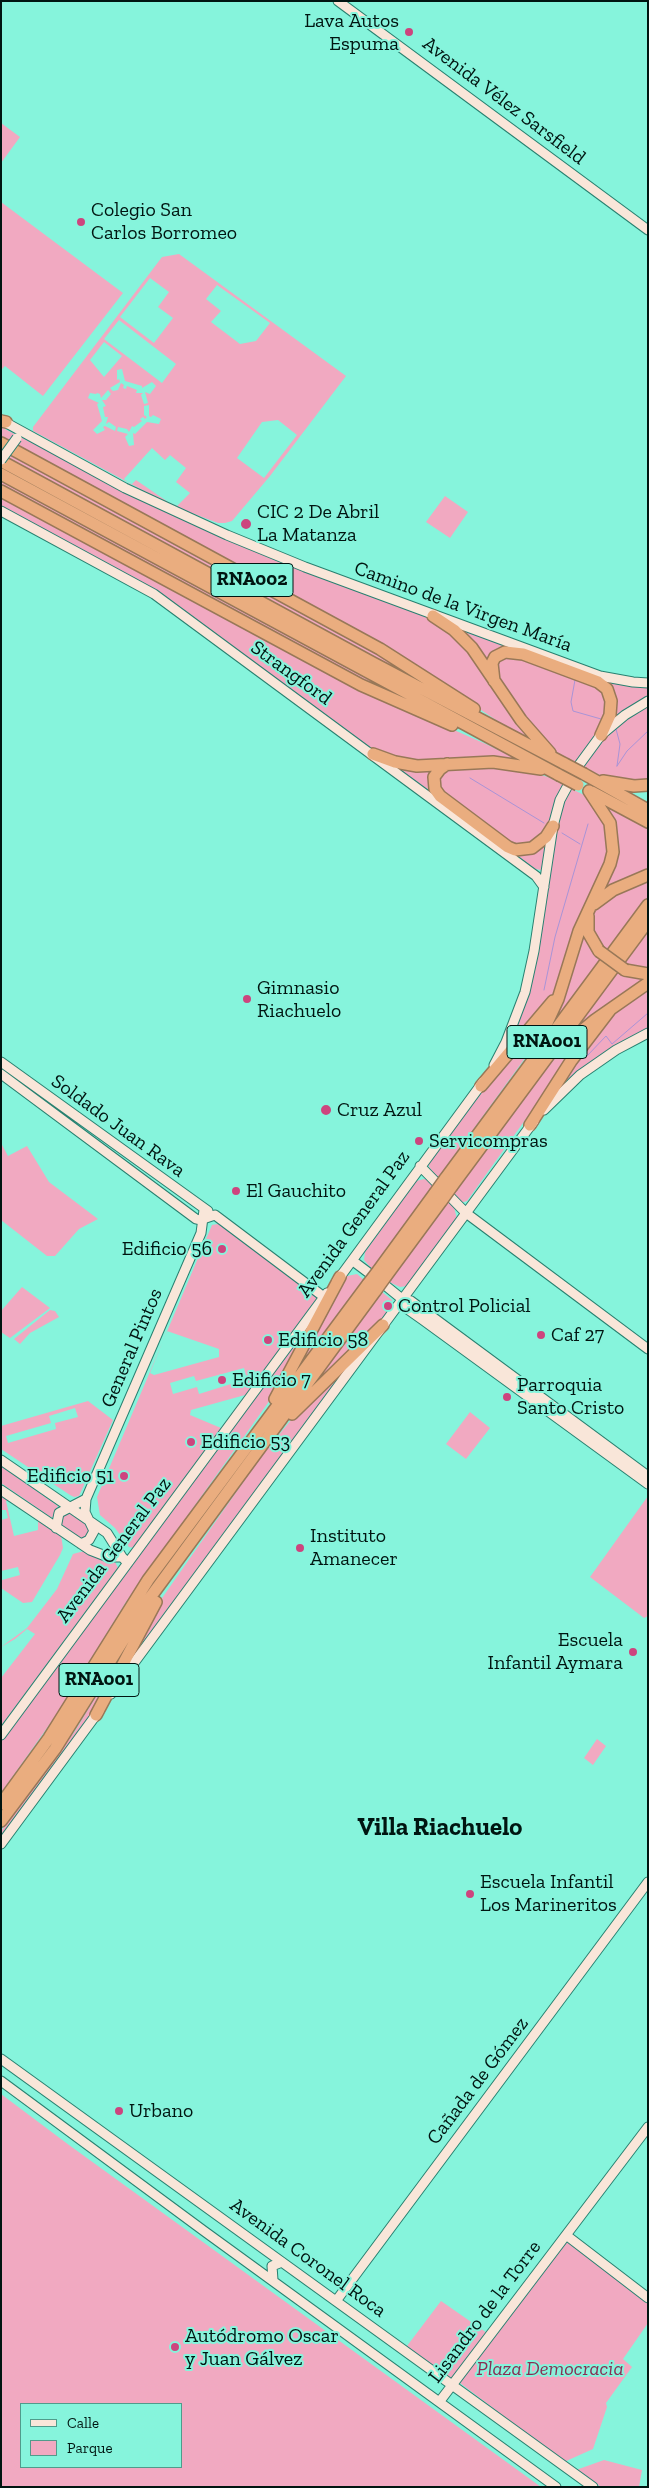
<!DOCTYPE html>
<html>
<head>
<meta charset="utf-8">
<style>
  body { margin:0 }
  #map { position:relative; width:649px; height:2488px; overflow:hidden; background:#86f4dc; font-family:"Zilla Slab",serif }
  canvas { display:block }
  .frame { position:absolute; inset:0; border:2px solid #001511; pointer-events:none }
  .legend { position:absolute; left:20px; top:2403px; width:162px; height:65px; box-sizing:border-box; background:#86f4dc; border:1px solid #509b8b; margin:0; padding:6px 9px; list-style:none; font-size:15px; color:#001511 }
  .legend li { display:flex; align-items:center; gap:10px; height:25px }
  .legend b { width:25px; border:1px solid #509b8b }
</style>
</head>
<body>
<div id="map">
<canvas width="649" height="2488"></canvas>
<div class="frame"></div>
<ul class="legend">
<li><b style="height:6px;background:#f9e6d9"></b>Calle</li>
<li><b style="height:14px;background:#f1a9c1"></b>Parque</li>
</ul>
</div>
<script>
const g = document.querySelector('canvas').getContext('2d');
g.lineJoin = 'round';
function paint(path, color) {
  g.fillStyle = color;
  g.fill(path, 'evenodd');
}
function toPath(rows) {
  const path = new Path2D();
  for (const r of rows) {
    path.moveTo(r[0], r[1]);
    for (let i = 2; i < r.length; i += 2) path.lineTo(r[i], r[i + 1]);
  }
  return path;
}
function trace(path, color, width, dash) {
  g.strokeStyle = color;
  g.lineWidth = width;
  g.lineCap = dash ? 'butt' : 'round';
  g.setLineDash(dash || []);
  g.stroke(path);
}
function label(font, color, halo, rows, align = 'center') {
  g.font = font + ' "Zilla Slab",serif';
  g.lineWidth = 4;
  g.setLineDash([]);
  g.textBaseline = 'middle';
  g.strokeStyle = halo;
  g.fillStyle = color;
  for (const [text, x, y, turn = 0] of rows) {
    g.save();
    g.translate(x, y);
    g.rotate((+turn || 0) * Math.PI / 180);
    g.textAlign = isNaN(turn) ? turn : align;
    if (halo) g.strokeText(text, 0, 0);
    g.fillText(text, 0, 0);
    g.restore();
  }
}
const green = toPath([
  [1,123,20,137,1,163],
  [1,202,123,293,43,396,5,366,1,370],
  [179,254,346,376,270,476,232,521,225,523,218,523,170,505,33,431,33,427,162,257],
  [150,278,169,292,158,307,173,318,154,343,120,317],
  [217,285,270,323,256,341,240,344,211,322,221,311,206,299],
  [119,320,176,364,162,383,104,339],
  [104,342,122,356,104,377,90,360],
  [122,369,125,381,142,386,142,388,152,382,156,386,150,394,145,392,148,403,144,404,141,395,143,393,136,393,137,390,127,386,126,389,123,388,124,385,121,383,118,390,113,391,110,388,120,382,119,379,117,380,117,370],
  [108,390,111,394,106,400,102,400,106,406,103,407,105,417,108,417,106,424,109,422,116,427,115,431,105,426,103,427,105,430,97,434,93,430,102,421,97,404,99,403,88,398,90,393,96,394,97,393,100,394,101,398],
  [149,405,149,416,151,417,153,415,161,419,159,424,147,422,135,434,133,433,134,445,129,446,125,437,128,434,117,431,118,427,127,429,129,432,132,426,134,427,142,421,140,419,143,417,145,419,147,417,144,415,144,406],
  [278,420,297,435,264,478,237,458,262,422],
  [152,448,165,460,170,455,186,468,176,482,190,493,177,506,168,502,136,480,131,485,124,479],
  [1,427,168,513,304,571,433,619,453,632,543,747,499,722,433,678,1,440],
  [1,446,379,652,429,686,1,455],
  [1,478,420,704,363,682,1,487],
  [1,494,359,688,488,745,533,767,417,763,374,751,152,588,1,506],
  [445,496,468,512,450,538,426,522],
  [455,628,515,650,488,668],
  [510,655,596,684,605,692,605,722,576,763,559,755,532,729,497,680,498,658],
  [602,680,648,685,648,697,633,705,611,722],
  [648,704,648,782,608,779,581,766,604,738,628,717],
  [392,764,436,767,435,795],
  [508,766,548,777,564,785,550,825,536,842,516,847,442,795,437,785,442,771,447,768],
  [570,788,586,796,603,816,610,853,555,992,548,1004,501,1060,515,1029,556,827,563,802],
  [600,801,648,826,648,872,598,896,612,867],
  [548,840,541,870,535,869,514,853],
  [648,878,648,897,607,952,594,935,592,918,594,909,603,900],
  [648,926,648,969,621,963],
  [583,930,590,949,601,960,543,1038],
  [615,970,628,976,648,978,558,1048],
  [648,987,648,1029,543,1106,614,1012],
  [542,1019,538,1036,528,1054,438,1178,429,1167,428,1162,484,1089],
  [594,1024,467,1201,460,1203,452,1194,545,1069,562,1051],
  [1,1143,8,1156,27,1146,49,1182,98,1219,79,1229,55,1256,47,1256,1,1220],
  [424,1179,429,1180,433,1185,372,1269,364,1260,365,1252,416,1181],
  [448,1201,454,1207,457,1219,407,1286,400,1287,389,1282],
  [218,1224,316,1295,318,1300,135,1548,129,1547,115,1528,100,1515,97,1497,212,1225],
  [167,1331,219,1349,219,1357,154,1375,150,1373],
  [244,1368,247,1379,199,1394,197,1387,173,1394,170,1383,194,1376,196,1381],
  [245,1395,221,1428,190,1415,191,1410],
  [357,1274,364,1280,286,1385,341,1284,347,1276],
  [22,1287,50,1308,10,1338,1,1332,1,1311],
  [382,1292,392,1300,391,1304,389,1302,386,1307,391,1307,369,1335,304,1397],
  [320,1308,275,1393,126,1602,59,1711,1,1793,1,1740],
  [50,1310,55,1311,59,1317,30,1333,20,1344,14,1339],
  [365,1346,114,1687,160,1601,260,1458,291,1420],
  [88,1401,113,1420,79,1496,74,1497,70,1495,1,1449,1,1426],
  [75,1408,78,1417,55,1423,56,1429,8,1443,6,1436,51,1423,49,1416],
  [470,1412,490,1428,466,1459,446,1444],
  [1,1466,58,1506,52,1518,1,1483],
  [1,1493,61,1535,63,1548,60,1555,32,1602,23,1603,1,1588,1,1576,2,1580,20,1575,18,1567,1,1571,1,1520,8,1518,6,1510,1,1510],
  [11,1500,38,1519,38,1530,14,1536,6,1501],
  [648,1496,648,1616,644,1618,590,1577],
  [70,1512,89,1527,91,1531,89,1535,81,1539,60,1525,60,1517],
  [84,1551,115,1562,118,1568,1,1726,1,1678,35,1634,27,1629,15,1639,1,1647,27,1628,57,1589,73,1554],
  [132,1637,96,1710,1,1838,1,1831,75,1731],
  [597,1739,606,1746,593,1765,584,1758],
  [1,2094,69,2145,541,2487,1,2487],
  [21,2404,181,2404,181,2467,21,2467],
  [569,2241,648,2303,648,2323,623,2359,632,2367,606,2403,607,2407,593,2449,564,2462,460,2383,459,2379,565,2242],
  [441,2301,487,2333,450,2380,407,2346],
  [604,2460,642,2470,639,2487,601,2487,576,2470]
]);
const stream = toPath([
  [575,680,571,702,573,711,601,719],
  [616,729,620,744,617,766],
  [617,766,627,751,648,731],
  [470,778,544,823],
  [562,833,580,844],
  [544,990,555,937,588,824],
  [587,1056,606,1036,612,1044,648,1013]
]);
const secondary = toPath([
  [338,1,648,230],
  [1,420,125,488,227,535,305,567,600,676,633,682,648,683],
  [1,511,154,594,536,876,544,887],
  [1,1062,208,1211],
  [494,1065,506,1042,525,992,534,951,553,826,560,800,579,765,601,735,625,715,648,701],
  [1,1074,196,1219,200,1220,215,1215,324,1297],
  [544,1110,580,1075,616,1050,648,1033],
  [420,1166,466,1213,648,1349],
  [353,1261,369,1273],
  [337,1281,483,1082],
  [386,1286,402,1299,406,1308,423,1320,648,1484],
  [402,1299,411,1301,648,1476],
  [1,1460,107,1533,122,1557,128,1563],
  [1,1490,90,1550,108,1557,122,1557],
  [56,1528,59,1513,86,1499],
  [81,1544,89,1540,94,1531,85,1512,86,1499,201,1233,204,1210],
  [111,1694,534,1121],
  [1,1735,327,1293],
  [1,1844,99,1711],
  [1,2059,593,2487],
  [1,2081,204,2231,556,2487],
  [566,2235,648,2298],
  [273,2280,272,2266,282,2262],
  [336,2301,648,1882],
  [440,2401,648,2127]
]);
const highway = toPath([
  [1,421,6,422],
  [1,443,380,649,474,709],
  [1,461,373,663,565,764],
  [1,474,559,775],
  [1,491,361,685,452,725],
  [433,616,454,630,472,648,521,720,550,753],
  [494,681,492,663,495,657,505,652,523,654,598,682,607,689,611,701,610,715,601,735],
  [373,754,395,762,417,766,493,762,541,769],
  [447,764,440,769,434,777,435,789,440,796,508,847,515,850,532,848,546,837,553,826],
  [584,774,648,810],
  [603,781,634,786,648,785],
  [592,792,648,822],
  [594,904,613,890,648,875],
  [588,916,588,932,599,951],
  [625,970,648,974],
  [535,1049,558,999,579,931,610,864,613,852,610,823,589,791],
  [559,1050,595,1020,648,983],
  [481,1086,553,1001],
  [530,1125,571,1061,610,1010],
  [445,1179,648,905],
  [452,1186,648,921],
  [378,1271,435,1193],
  [386,1276,442,1200],
  [275,1399,340,1277],
  [292,1414,383,1325],
  [96,1715,156,1602],
  [1,1804,49,1738,148,1580,368,1284],
  [1,1821,55,1749,149,1599,376,1290]
]);
const secondaryBridge = toPath([
  [1,460,17,438]
]);
const highwayBridge = toPath([
  [565,764,584,774],
  [559,775,578,785],
  [599,951,625,970],
  [435,1193,445,1179],
  [442,1200,452,1186],
  [368,1284,378,1271],
  [376,1290,386,1276]
]);
const markers = [
  [409,32,5,"#cd447e"],
  [81,222,5,"#cd447e"],
  [246,524,6,"#cd447e"],
  [247,999,5,"#cd447e"],
  [326,1110,6,"#cd447e"],
  [419,1141,5,"#cd447e"],
  [236,1191,5,"#cd447e"],
  [222,1249,5,"#cd447e"],
  [388,1306,5,"#cd447e"],
  [541,1335,5,"#cd447e"],
  [268,1340,5,"#cd447e"],
  [222,1380,5,"#cd447e"],
  [507,1397,5,"#cd447e"],
  [191,1442,5,"#cd447e"],
  [124,1476,5,"#cd447e"],
  [300,1548,5,"#cd447e"],
  [633,1652,5,"#cd447e"],
  [470,1894,5,"#cd447e"],
  [119,2111,5,"#cd447e"],
  [175,2347,5,"#cd447e"]
];
const shields = [
  [252,580,82],
  [547,1042,80],
  [99,1680,80]
];
const shieldNames = [
  ["RNA002",252,580],
  ["RNA001",547,1042],
  ["RNA001",99,1680]
];
const poiNames = [
  ["Lava Autos",399,21,"right"],
  ["Espuma",399,44,"right"],
  ["Colegio San",91,210],
  ["Carlos Borromeo",91,233],
  ["CIC 2 De Abril",257,512],
  ["La Matanza",257,535],
  ["Gimnasio",257,988],
  ["Riachuelo",257,1011],
  ["Cruz Azul",337,1110],
  ["Servicompras",429,1141],
  ["El Gauchito",246,1191],
  ["Edificio 56",212,1249,"right"],
  ["Control Policial",398,1306],
  ["Caf 27",551,1335],
  ["Edificio 58",278,1340],
  ["Edificio 7",232,1380],
  ["Parroquia",517,1385],
  ["Santo Cristo",517,1408],
  ["Edificio 53",201,1442],
  ["Edificio 51",114,1476,"right"],
  ["Instituto",310,1536],
  ["Amanecer",310,1559],
  ["Escuela",623,1640,"right"],
  ["Infantil Aymara",623,1663,"right"],
  ["Escuela Infantil",480,1882],
  ["Los Marineritos",480,1905],
  ["Urbano",129,2111],
  ["Autódromo Oscar",185,2336],
  ["y Juan Gálvez",185,2359]
];
const streetNames = [
  ["Avenida Vélez Sarsfield",504,101,37],
  ["Camino de la Virgen María",463,607,20],
  ["Strangford",291,673,36],
  ["Soldado Juan Rava",118,1126,36],
  ["Avenida General Paz",354,1224,-54],
  ["General Pintos",132,1348,-67],
  ["Avenida General Paz",114,1550,-53],
  ["Cañada de Gómez",478,2081,-53],
  ["Avenida Coronel Roca",308,2258,36],
  ["Lisandro de la Torre",485,2312,-53]
];
const parkNames = [
  ["Plaza Democracia",550,2369]
];
const districtNames = [
  ["Villa Riachuelo",440,1828]
];
paint(green, '#f1a9c1');
trace(stream, '#a994d7', 1);
trace(secondary, '#288070', 11);
trace(highway, '#987858', 14);
trace(secondary, '#f9e6d9', 9);
trace(highway, '#eaad7f', 11);
trace(secondaryBridge, '#288070', 11, []);
trace(highwayBridge, '#987858', 14, []);
trace(secondaryBridge, '#f9e6d9', 9);
trace(highwayBridge, '#eaad7f', 11);
for (const [x, y, r, color] of markers) {
  const dot = new Path2D();
  dot.arc(x, y, r, 0, 2 * Math.PI);
  g.fillStyle = color;
  g.fill(dot);
  trace(dot, '#86f4dc', 2);
}
for (const [x, y, w] of shields) {
  const box = new Path2D();
  box.roundRect(x - w / 2, y - 16.5, w, 33, 4);
  g.fillStyle = '#86f4dc';
  g.fill(box);
  trace(box, '#001511', 1);
}
label('bold 19px', '#001511', null, shieldNames);
label('20px', '#001511', '#86f4dc', poiNames, 'left');
label('20px', '#001511', '#86f4dc', streetNames);
label('italic 20px', '#882e53', '#86f4dc', parkNames);
label('bold 25px', '#001511', '#86f4dc', districtNames);
</script>
</body>
</html>
